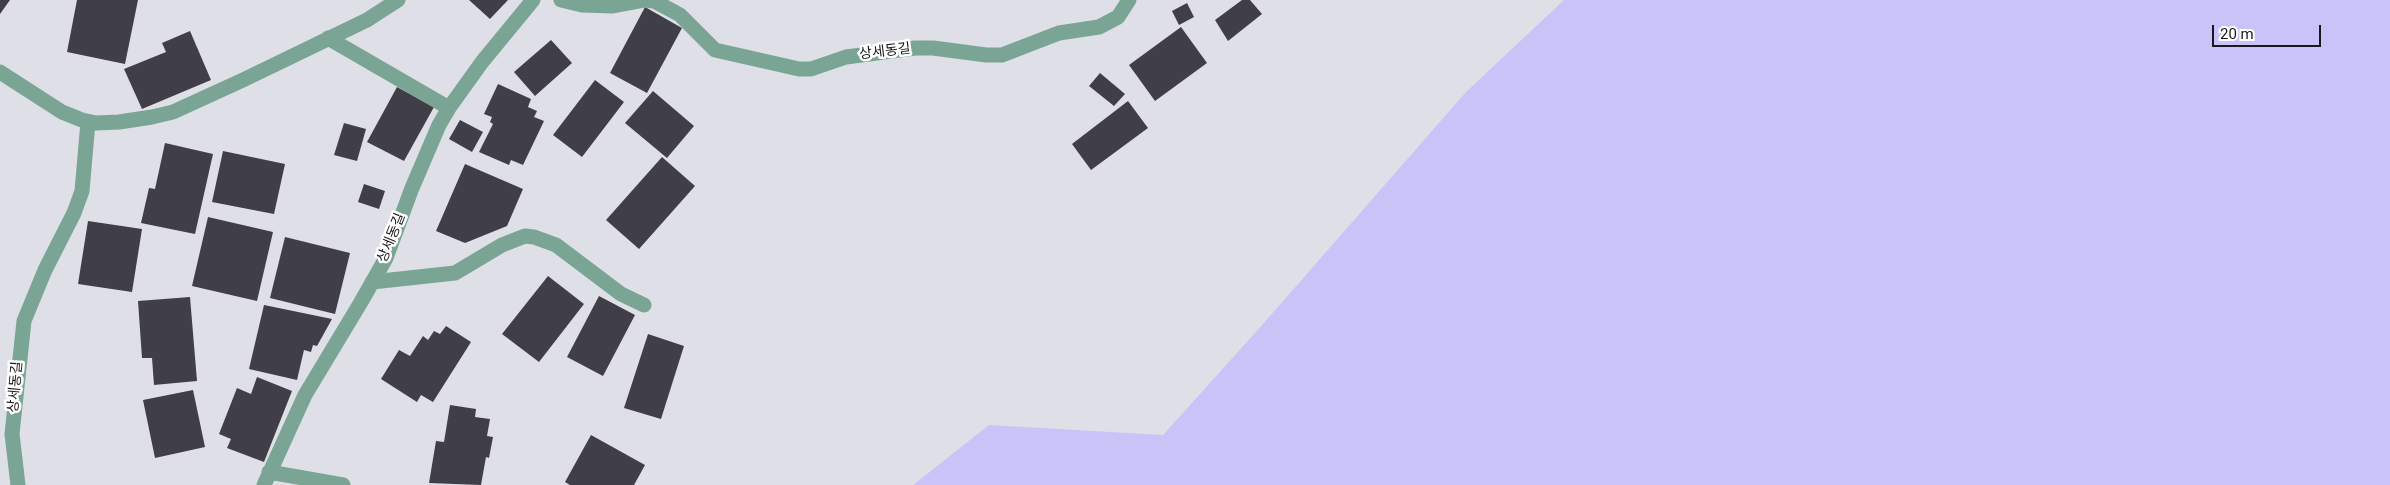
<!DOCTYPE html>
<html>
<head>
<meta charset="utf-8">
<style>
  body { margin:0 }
  #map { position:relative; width:2390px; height:485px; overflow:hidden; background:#dfdfe8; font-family:Roboto,sans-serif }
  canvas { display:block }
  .scale { position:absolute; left:2212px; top:25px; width:109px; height:22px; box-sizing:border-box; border:2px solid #19181c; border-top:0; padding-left:6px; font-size:15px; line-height:18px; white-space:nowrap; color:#19181c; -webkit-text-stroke:4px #fff; paint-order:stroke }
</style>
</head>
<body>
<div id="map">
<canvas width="2390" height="485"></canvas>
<div class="scale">20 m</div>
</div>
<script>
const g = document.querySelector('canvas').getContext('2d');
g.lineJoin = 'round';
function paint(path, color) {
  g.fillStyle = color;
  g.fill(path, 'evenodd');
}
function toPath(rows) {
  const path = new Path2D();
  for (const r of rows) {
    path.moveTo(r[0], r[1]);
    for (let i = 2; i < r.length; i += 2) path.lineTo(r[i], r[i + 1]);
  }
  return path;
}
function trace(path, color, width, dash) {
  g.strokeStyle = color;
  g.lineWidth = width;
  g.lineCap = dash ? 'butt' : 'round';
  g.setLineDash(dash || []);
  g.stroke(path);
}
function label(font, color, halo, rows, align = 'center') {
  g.font = font + ' Roboto,"Noto Sans KR",sans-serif';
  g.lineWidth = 5;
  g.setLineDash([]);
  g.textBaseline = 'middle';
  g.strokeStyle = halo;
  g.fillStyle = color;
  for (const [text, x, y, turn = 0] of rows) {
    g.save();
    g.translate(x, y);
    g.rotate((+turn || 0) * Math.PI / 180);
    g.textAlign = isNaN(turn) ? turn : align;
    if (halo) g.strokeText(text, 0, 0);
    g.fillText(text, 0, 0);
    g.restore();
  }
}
const green = toPath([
  [1564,0,2390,0,2390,485,913,485,989,425,1163,435,1263,324,1466,92]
]);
const building = toPath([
  [0,0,10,0,0,14],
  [77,0,138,0,125,64,67,52],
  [469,0,508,0,490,19],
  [1242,0,1250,0,1262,14,1228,41,1215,20],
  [1187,3,1194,17,1179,25,1172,11],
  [645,7,682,28,647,93,610,73],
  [1181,27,1207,63,1155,101,1129,65],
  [190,31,211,80,142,109,124,69,166,52,162,43],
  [551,40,572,63,535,96,514,72],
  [1100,73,1125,94,1114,106,1089,86],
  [595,80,624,102,582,157,553,135],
  [498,84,531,99,528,107,537,111,534,117,544,121,523,165,511,160,509,165,479,152,493,124,490,122,492,117,484,114],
  [397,87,434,107,404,161,367,142],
  [653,91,694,126,667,158,625,123],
  [1128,101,1148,128,1091,170,1072,144],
  [460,120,483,132,472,152,449,139],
  [344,123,366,129,357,161,334,155],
  [165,143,213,154,195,234,141,223,149,188,155,189],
  [223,151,285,164,274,214,212,202],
  [662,157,695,186,639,249,606,220],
  [465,164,523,189,507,226,465,243,436,231],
  [364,184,385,191,379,209,358,202],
  [208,217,273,232,257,301,192,286],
  [88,221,142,229,132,292,78,284],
  [285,237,350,253,335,314,270,298],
  [548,276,584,304,539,362,502,334],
  [599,296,635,315,603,376,567,357],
  [190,297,197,381,154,385,152,358,142,358,138,301],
  [264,305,332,319,317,346,313,345,311,352,304,350,297,380,249,369],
  [446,326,471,342,433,402,421,395,417,402,381,379,399,350,410,356,423,336,428,340,434,331,440,334],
  [648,334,684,346,661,419,624,408],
  [257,377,292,391,264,462,227,448,231,439,219,434,237,388,251,394],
  [193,390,205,447,155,458,143,400],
  [450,405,476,409,475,417,490,419,487,436,493,437,489,458,486,457,481,485,429,483,436,441,444,442],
  [591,435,645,465,634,485,570,485,565,482]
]);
const minor = toPath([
  [561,0,582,5,613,6,645,0],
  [646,0,654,1,680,15,715,50,799,69,811,69,846,57,915,48,933,48,986,55,1002,55,1059,33,1099,27,1118,17,1129,0],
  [328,38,449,108],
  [0,72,62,112,82,120,96,123,119,122,152,117,173,112,243,80,367,20,398,0],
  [372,282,455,273,502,245,525,236,534,237,556,245,621,294,644,305],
  [269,472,343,485],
  [18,485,12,434,24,321,45,270,74,213,82,191,88,122],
  [264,485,305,395,361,302,386,258,412,188,439,125,449,108,482,62,533,0]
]);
const streetNames = [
  ["상세동길",885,52,-7],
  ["상세동길",392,238,-68],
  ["상세동길",16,387,-85]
];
paint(green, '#c9c4f7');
paint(building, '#403f47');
trace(minor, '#7aa594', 15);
label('14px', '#19181c', '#fff', streetNames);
</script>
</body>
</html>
